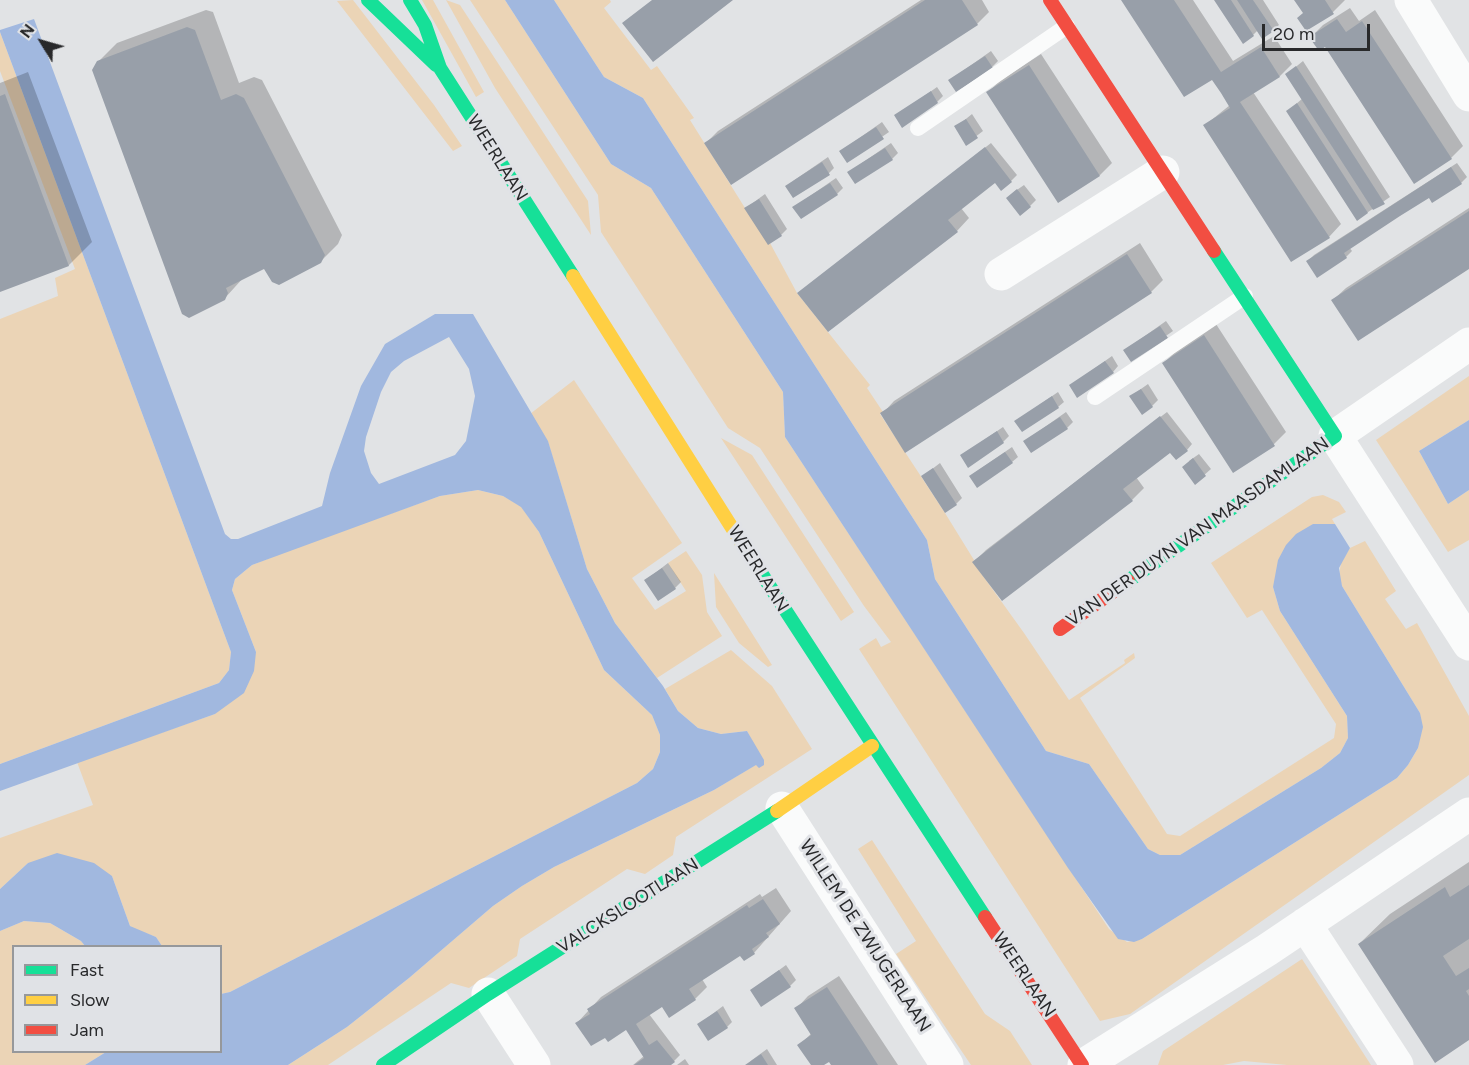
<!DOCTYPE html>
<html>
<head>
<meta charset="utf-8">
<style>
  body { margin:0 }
  #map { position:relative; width:1469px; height:1065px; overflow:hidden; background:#e1e3e5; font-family:Figtree,sans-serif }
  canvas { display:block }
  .legend { position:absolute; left:12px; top:945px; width:210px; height:108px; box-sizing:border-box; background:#e0e2e6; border:2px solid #96989b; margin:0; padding:8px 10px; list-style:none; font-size:18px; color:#28292b }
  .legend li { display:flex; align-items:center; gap:12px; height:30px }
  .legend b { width:30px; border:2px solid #96989b }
  .north { position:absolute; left:12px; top:12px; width:60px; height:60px; -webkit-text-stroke:4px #e0e2e6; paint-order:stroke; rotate:307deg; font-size:16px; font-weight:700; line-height:24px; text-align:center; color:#28292b }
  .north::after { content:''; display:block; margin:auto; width:21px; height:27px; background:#28292b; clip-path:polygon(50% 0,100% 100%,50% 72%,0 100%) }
  .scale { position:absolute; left:1262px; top:24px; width:108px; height:27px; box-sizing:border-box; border:3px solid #28292b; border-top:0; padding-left:8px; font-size:18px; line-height:21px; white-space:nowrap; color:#28292b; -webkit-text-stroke:4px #e0e2e6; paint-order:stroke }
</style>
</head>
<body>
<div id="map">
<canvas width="1469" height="1065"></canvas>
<ul class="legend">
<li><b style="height:8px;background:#16e098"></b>Fast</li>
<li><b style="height:8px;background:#ffcf43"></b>Slow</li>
<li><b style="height:8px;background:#f24e42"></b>Jam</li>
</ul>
<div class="north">N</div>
<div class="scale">20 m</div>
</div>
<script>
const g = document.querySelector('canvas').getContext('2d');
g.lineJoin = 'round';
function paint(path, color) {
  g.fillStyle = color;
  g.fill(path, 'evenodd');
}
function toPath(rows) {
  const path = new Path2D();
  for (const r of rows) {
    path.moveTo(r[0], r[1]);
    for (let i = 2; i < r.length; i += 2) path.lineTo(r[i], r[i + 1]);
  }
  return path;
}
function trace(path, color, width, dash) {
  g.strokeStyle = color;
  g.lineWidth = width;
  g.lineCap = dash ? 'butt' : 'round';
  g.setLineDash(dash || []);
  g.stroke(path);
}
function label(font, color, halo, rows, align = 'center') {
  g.font = font + ' Figtree,sans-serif';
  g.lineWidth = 6;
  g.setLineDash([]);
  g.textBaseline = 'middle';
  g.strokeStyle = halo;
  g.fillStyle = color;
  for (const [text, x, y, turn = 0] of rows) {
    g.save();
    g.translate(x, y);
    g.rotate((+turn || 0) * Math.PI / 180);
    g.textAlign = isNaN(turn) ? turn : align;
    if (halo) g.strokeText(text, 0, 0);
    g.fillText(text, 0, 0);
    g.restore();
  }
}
const green = toPath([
  [353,0,434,105,462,146,453,151,337,1],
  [422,0,433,0,484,92,476,97],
  [446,0,460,5,588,201,591,235,495,88],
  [470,0,505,0,611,164,651,188,783,392,785,437,1109,929,1127,942,1142,939,1397,778,1408,765,1418,748,1420,713,1342,586,1339,576,1341,562,1350,548,1365,541,1396,591,1385,599,1406,629,1417,623,1469,716,1469,775,1130,1014,1100,1021,859,649,876,638,881,647,891,642,864,606,760,448,728,428,601,232,598,195],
  [554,0,610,0,611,2,604,8,651,70,657,66,694,118,690,120,745,208,770,243,797,293,870,385,867,388,883,412,880,414,945,513,974,560,973,562,1024,633,1069,700,1125,663,1124,660,1134,653,1135,658,1080,698,1167,834,1180,836,1334,738,1336,724,1262,610,1247,618,1211,563,1312,497,1323,495,1339,502,1346,512,1332,519,1335,524,1313,524,1273,587,1280,611,1347,716,1348,738,1340,753,1321,768,1180,855,1160,855,1148,849,1089,764,1046,751,935,579,927,540,643,98,604,77],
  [0,32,231,652,229,670,219,683,0,764,0,319,58,296,55,278,75,269,0,71],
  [1469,376,1469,420,1419,451,1448,504,1469,490,1469,540,1448,552,1376,440],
  [574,380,682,543,632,578,655,610,686,591,668,563,686,551,702,575,707,612,722,636,657,678,615,623,587,569,548,442,530,414],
  [721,438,752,455,854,612,841,621],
  [478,490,503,496,521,506,539,532,604,670,652,715,660,735,660,752,653,769,637,783,230,992,221,994,220,946,162,946,156,937,137,930,130,926,112,876,28,863,0,889,0,838,93,805,77,762,215,714,256,652,232,590,235,579,252,565,308,543,440,496],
  [714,573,772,665,768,667,739,643,716,607],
  [731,650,772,686,812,749,676,837,673,855,645,874,627,869,520,939,517,956,469,988,451,983,328,1065,288,1065,347,1027,409,978,493,906,522,886,554,867,714,790,762,761,747,731,721,734,698,728,678,711,665,689],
  [872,840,985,1014,1010,1031,1032,1065,971,1065,896,954,916,941,858,849],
  [24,921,50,923,81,941,85,946,14,946,14,1052,106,1052,85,1065,0,1065,0,931],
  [1302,959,1371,1065,1287,1065,1244,1061,1223,1065,1158,1065,1163,1051]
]);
const water = toPath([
  [505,0,554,0,604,77,643,98,927,540,935,579,1046,751,1089,764,1148,849,1160,855,1180,855,1321,768,1340,753,1348,738,1347,716,1280,611,1273,587,1278,560,1286,545,1296,534,1313,524,1335,524,1350,548,1339,568,1342,586,1420,713,1423,727,1418,748,1408,765,1397,778,1142,939,1134,942,1118,939,1068,868,785,437,783,392,651,188,611,164],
  [34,19,225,534,231,539,238,539,322,506,330,473,361,386,385,344,435,314,473,314,548,441,587,569,615,623,663,686,678,711,698,728,721,734,747,731,764,760,764,765,759,768,756,765,714,790,554,867,522,886,493,906,409,978,347,1027,288,1065,85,1065,106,1052,220,1052,221,994,230,992,637,783,653,769,660,752,660,735,652,715,604,670,539,532,521,507,503,496,478,490,440,496,252,565,235,579,232,590,256,652,254,671,244,693,215,714,0,791,0,764,219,683,229,670,231,652,0,32,0,30],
  [449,337,469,369,475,396,466,441,455,455,379,484,371,473,364,451,366,437,381,392,391,372,404,361],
  [1469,420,1469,490,1448,504,1419,451],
  [57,853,94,863,112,876,130,926,156,937,162,946,85,946,81,941,50,923,24,921,0,931,0,889,28,863]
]);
const shadow = toPath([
  [921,0,982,0,989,12,977,24,706,143,718,131],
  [1123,0,1193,0,1233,61,1274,36,1292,64,1280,76,1253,92,1341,224,1329,237,1204,126,1230,105,1213,77],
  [1216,0,1263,0,1279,25,1273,30,1258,30,1253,35],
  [1296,0,1345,0,1333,12,1304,12],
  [1350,8,1359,21,1375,10,1463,146,1451,158,1325,45,1311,37,1323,25],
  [206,10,213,12,239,83,254,77,262,80,342,235,338,244,320,262,265,267,244,277,225,298,98,62,117,43],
  [991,51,998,61,992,67,950,80],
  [1041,54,1112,163,1100,175,1059,201,988,92,1001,80],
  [1303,61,1390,197,1358,219,1288,111,1303,98,1287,74],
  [28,72,92,242,69,265,0,290,0,83],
  [937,87,943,96,937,102,896,116],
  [972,114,983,131,966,144,956,127],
  [882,122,889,132,847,161,841,151],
  [891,143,898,153,892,159,849,172],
  [991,143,1017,175,1011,181,995,181,961,208,969,218,957,231,799,293],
  [828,157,834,168,829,173,793,181],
  [1457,163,1467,177,1461,183,1429,196,1349,247,1352,251,1346,257,1317,275,1308,261,1314,255],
  [836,178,843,188,837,194,794,207],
  [1024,185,1036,200,1030,206,1014,192],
  [765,194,787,229,781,235,746,208],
  [1469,208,1469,268,1333,300,1346,288],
  [1140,243,1163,280,1151,292,906,451,882,414,894,401],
  [1166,321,1173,331,1131,360,1125,350],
  [1216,324,1286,432,1274,444,1233,471,1164,363,1176,351],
  [1112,356,1118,366,1113,372,1071,385],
  [1148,384,1158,400,1152,406,1131,396],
  [1058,392,1064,402,1058,407,1016,421],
  [1066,412,1073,422,1067,428,1025,441],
  [1167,412,1192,444,1187,450,1171,451,1136,477,1144,488,1132,500,974,562,986,550],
  [1003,427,1009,436,1003,442,962,455],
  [1012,447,1018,457,1012,462,970,476],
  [1199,454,1211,469,1195,483,1189,461],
  [940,463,962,498,956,504,923,476],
  [668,563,681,582,675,588,646,580],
  [1469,862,1469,1039,1359,944,1390,914],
  [776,888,791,911,754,953,741,953,702,979,707,987,695,999,662,1005,649,1014,680,1055,674,1061,668,1065,633,1065,644,1056,626,1028,605,1036,577,1023,601,997,760,894,762,897],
  [786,965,796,980,790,986,752,990],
  [839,976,898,1065,832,1065,829,1060,822,1065,813,1065,799,1045,812,1033,796,1009,808,996],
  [723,1006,732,1022,727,1027,699,1024],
  [767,1049,777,1065,747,1065,752,1060],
  [685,1059,689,1065,677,1065]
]);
const building = toPath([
  [652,0,733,0,653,62,622,23],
  [925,0,962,0,978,25,731,185,704,143],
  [1121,0,1174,0,1221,72,1261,47,1280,77,1240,102,1330,238,1291,262,1203,125,1230,108,1221,93,1212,80,1184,97],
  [1214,0,1231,0,1254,36,1243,44],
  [1237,0,1253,0,1274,31,1262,39],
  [1294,0,1325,0,1334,14,1306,31,1297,18,1303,13],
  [1337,19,1346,32,1362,21,1452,159,1414,184,1325,47,1319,51,1309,37],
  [187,27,195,30,221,100,236,94,244,98,325,255,321,263,279,285,272,282,264,269,226,288,228,293,225,300,189,318,182,314,92,70,97,61],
  [985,56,993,68,956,92,948,80],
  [1029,65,1100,176,1058,203,986,92],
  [1296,66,1313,92,1385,204,1373,210,1355,182,1285,74],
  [931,91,938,103,902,128,894,115],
  [5,94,69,266,0,292,0,96],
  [1297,103,1368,213,1357,221,1286,111],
  [966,119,978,138,966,146,954,126],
  [876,127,884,139,847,163,839,151],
  [985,147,1012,182,1001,191,995,183,948,220,958,232,828,332,797,293],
  [885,148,893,160,855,184,847,172],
  [822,162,830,175,793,198,785,186],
  [1451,167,1462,184,1432,203,1429,198,1400,216,1344,253,1347,258,1317,278,1306,261],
  [830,183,838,195,801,219,792,207],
  [1017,189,1031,207,1020,216,1006,198],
  [759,199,782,236,768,245,744,208],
  [1469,211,1469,269,1358,341,1331,300],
  [1127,254,1152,293,905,453,880,413],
  [1160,326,1168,338,1131,362,1123,350],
  [1204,335,1275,446,1233,473,1162,363],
  [1105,361,1114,373,1077,398,1069,385],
  [1141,389,1153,407,1142,415,1129,396],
  [1052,396,1059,408,1022,432,1014,421],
  [1160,416,1188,451,1176,460,1170,453,1123,489,1133,501,1002,601,972,562],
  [1060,417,1068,429,1031,453,1023,441],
  [997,431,1004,443,968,468,960,455],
  [1005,452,1013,463,977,488,969,476],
  [1193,458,1206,476,1195,485,1182,467],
  [933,468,957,505,945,513,921,476],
  [662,568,676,589,658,601,644,580],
  [1469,885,1469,939,1443,956,1456,976,1469,968,1469,989,1466,991,1469,996,1469,1040,1435,1063,1358,944,1445,887,1450,897],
  [763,899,780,924,766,933,769,937,752,949,755,954,744,961,740,956,689,989,696,1000,669,1018,662,1007,636,1024,649,1045,657,1040,675,1062,671,1065,634,1065,644,1058,626,1030,608,1042,605,1038,591,1046,575,1023,590,1014,587,1009,747,905,749,908],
  [779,970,791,987,761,1007,750,990],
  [827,987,862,1040,878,1065,831,1065,829,1062,824,1065,811,1065,797,1045,811,1035,794,1008],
  [717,1011,728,1028,708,1041,697,1024],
  [761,1054,768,1065,745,1065]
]);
const lane = toPath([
  [918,128,1067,26],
  [1095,397,1245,296]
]);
const street = toPath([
  [1411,0,1469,95],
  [1001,274,1163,172],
  [1469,344,1335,436,1469,644],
  [782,808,947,1065],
  [1305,924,1397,1065],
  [488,994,534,1065],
  [1084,1065,1267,950,1469,814]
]);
const fast = toPath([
  [368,0,436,65],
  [410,0,425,25,440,68,573,276],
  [741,542,985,917],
  [1128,581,1335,436,1214,251],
  [383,1065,488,994,777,811]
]);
const slow = toPath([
  [573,276,741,542],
  [777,811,872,746]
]);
const jam = toPath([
  [1050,0,1214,251],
  [1060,629,1128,581],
  [985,917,1082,1065]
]);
const streetNames = [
  ["WEERLAAN",497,158,58],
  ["VAN DER DUYN VAN MAASDAMLAAN",1198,532,-35],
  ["WEERLAAN",758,569,58],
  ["VALCKSLOOTLAAN",628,906,-32],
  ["WILLEM DE ZWIJGERLAAN",865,936,57],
  ["WEERLAAN",1024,975,56]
];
paint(green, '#ebd4b6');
paint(water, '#a1b8df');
paint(shadow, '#0003');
paint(building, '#989fa9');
trace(lane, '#fafbfb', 16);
trace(street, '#fafbfb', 33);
trace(fast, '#16e098', 14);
trace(slow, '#ffcf43', 14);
trace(jam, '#f24e42', 14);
label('18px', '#28292b', '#e0e2e6', streetNames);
</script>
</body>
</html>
